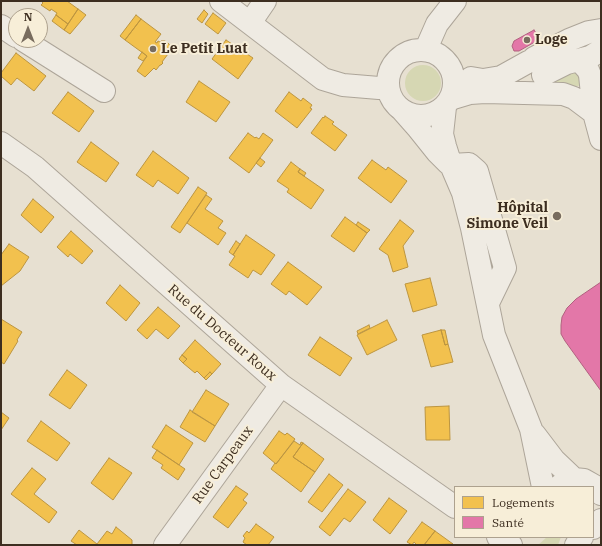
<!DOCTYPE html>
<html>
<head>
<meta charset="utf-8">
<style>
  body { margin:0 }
  #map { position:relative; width:602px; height:546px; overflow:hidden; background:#e7e0d1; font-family:"IBM Plex Serif",serif }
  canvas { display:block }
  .frame { position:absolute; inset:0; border:2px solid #3d2e20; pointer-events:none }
  .legend { position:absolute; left:454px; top:486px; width:140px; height:52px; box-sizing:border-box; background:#f7eed8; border:1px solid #ada18e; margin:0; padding:5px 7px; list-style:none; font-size:12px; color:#3d2e20 }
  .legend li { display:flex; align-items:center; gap:8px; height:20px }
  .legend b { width:20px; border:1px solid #ada18e }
  .north { position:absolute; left:8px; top:8px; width:40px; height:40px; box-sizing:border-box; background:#f7eed8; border:1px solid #ada18e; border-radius:50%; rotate:0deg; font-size:11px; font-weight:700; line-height:16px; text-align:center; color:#3d2e20 }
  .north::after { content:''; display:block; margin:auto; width:14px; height:18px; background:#786c5e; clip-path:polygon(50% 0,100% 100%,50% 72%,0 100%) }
</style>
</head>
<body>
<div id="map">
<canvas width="602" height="546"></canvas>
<div class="frame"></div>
<ul class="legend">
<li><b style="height:11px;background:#f2c14e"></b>Logements</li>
<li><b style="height:11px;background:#e377a8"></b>Santé</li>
</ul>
<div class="north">N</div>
</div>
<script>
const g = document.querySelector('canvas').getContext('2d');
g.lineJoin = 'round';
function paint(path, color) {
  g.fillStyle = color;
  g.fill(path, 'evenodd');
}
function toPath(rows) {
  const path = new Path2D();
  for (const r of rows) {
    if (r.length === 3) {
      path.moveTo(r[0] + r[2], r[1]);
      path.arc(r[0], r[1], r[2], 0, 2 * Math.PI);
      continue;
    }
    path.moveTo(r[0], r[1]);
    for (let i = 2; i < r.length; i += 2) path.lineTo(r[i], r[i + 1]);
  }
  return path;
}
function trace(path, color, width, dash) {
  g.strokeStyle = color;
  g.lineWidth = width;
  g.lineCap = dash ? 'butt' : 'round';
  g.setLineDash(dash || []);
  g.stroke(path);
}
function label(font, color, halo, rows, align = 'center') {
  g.font = font + ' "IBM Plex Serif",serif';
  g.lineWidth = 4;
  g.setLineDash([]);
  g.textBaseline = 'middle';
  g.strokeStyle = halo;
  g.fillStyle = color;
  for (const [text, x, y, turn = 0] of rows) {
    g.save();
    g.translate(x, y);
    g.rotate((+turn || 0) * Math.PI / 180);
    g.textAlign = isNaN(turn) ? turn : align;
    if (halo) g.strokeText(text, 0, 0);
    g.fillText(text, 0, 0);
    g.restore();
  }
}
const green = toPath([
  [423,83,18],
  [574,67,585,83,578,86,534,87],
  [547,537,561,537,558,545,538,545]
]);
const homes = toPath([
  [41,1,67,1,78,9,68,24,56,15,57,13,51,9,50,11,41,5,43,3,41,1],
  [78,9,86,15,70,34,64,30,78,9],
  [204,10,208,14,202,23,197,19,204,10],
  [213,13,226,23,218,34,205,24,213,13],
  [56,15,68,24,64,30,52,21,56,15],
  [136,15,141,19,125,40,120,36,136,15],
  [141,19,161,34,155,42,157,43,158,41,160,42,161,41,165,41,169,44,170,46,168,48,171,50,162,62,163,63,161,65,160,65,156,70,154,68,145,77,137,71,147,56,125,40,141,19],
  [226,40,253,58,238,79,212,59,226,40],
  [142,52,147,56,143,61,138,58,142,52],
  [16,53,46,76,34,91,17,78,11,85,1,76,1,73,16,53],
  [199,81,230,102,216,122,186,102,199,81],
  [68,92,94,111,79,132,52,113,68,92],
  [289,92,301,101,303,98,312,105,310,108,312,109,297,128,275,111,289,92],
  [325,116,334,122,332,124,347,135,335,151,311,133,323,117,324,118,325,116],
  [248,133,255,138,256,137,259,139,263,133,273,140,249,173,229,158,248,133],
  [91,142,119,163,106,182,77,162,91,142],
  [153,151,189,178,178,194,158,180,153,187,136,175,153,151],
  [260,158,265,162,261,167,256,163,260,158],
  [372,160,386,170,388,167,407,181,391,203,358,178,372,160],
  [291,162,300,169,298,172,324,190,311,209,287,192,289,189,277,181,291,162],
  [300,169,306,173,304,176,298,172,300,169],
  [198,187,207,193,180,233,171,227,198,187],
  [206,195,212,199,205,209,223,221,218,228,226,233,218,245,187,223,206,195],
  [33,199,54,217,41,233,21,215,33,199],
  [345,217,367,233,354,252,331,236,345,217],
  [400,220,414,231,403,246,408,267,393,272,388,255,379,249,400,220],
  [358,222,370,230,367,233,356,225,358,222],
  [71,231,93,251,82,264,70,254,68,257,57,247,71,231],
  [246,235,275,255,261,275,253,270,248,278,229,265,235,256,233,255,246,235],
  [236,241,240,244,233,255,229,252,236,241],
  [9,244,29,257,20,271,1,286,1,255,9,244],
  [288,262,322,287,307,305,289,291,286,295,271,284,288,262],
  [430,278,437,305,413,312,405,284,430,278],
  [120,285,140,303,126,321,106,303,120,285],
  [158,307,180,326,168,339,156,329,147,339,137,330,158,307],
  [1,319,22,332,17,340,18,341,4,364,1,362,1,319],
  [387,320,397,340,367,355,357,335,387,320],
  [369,325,370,328,358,334,357,331,369,325],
  [441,330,445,330,448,344,445,345,441,330],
  [441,330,445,345,448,344,453,362,431,367,422,335,441,330],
  [320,337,352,358,340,376,308,355,320,337],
  [195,340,221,364,212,374,210,372,204,378,197,371,195,373,183,363,187,359,182,355,195,340],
  [182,355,187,359,183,363,179,359,182,355],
  [67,370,87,385,70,409,49,395,67,370],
  [210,372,212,374,206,380,204,378,210,372],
  [206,390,229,404,215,426,192,412,206,390],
  [449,406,450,440,426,440,425,407,449,406],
  [190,410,215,426,205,442,180,427,190,410],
  [1,412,9,418,1,430,1,412],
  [41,421,70,443,57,461,27,441,41,421],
  [166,425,193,443,179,465,152,447,166,425],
  [279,431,285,435,287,433,295,439,276,464,263,453,279,431],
  [294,441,300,445,301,442,303,443,293,457,315,472,301,492,271,469,275,463,276,464,294,441],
  [303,443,324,459,315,472,293,457,303,443],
  [157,450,185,469,178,480,161,468,163,465,152,458,157,450],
  [109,458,132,473,113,500,91,483,109,458],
  [32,468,46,479,34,494,57,512,49,523,11,494,32,468],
  [329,474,343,485,322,512,308,502,329,474],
  [236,486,248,494,243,500,247,503,228,528,213,517,236,486],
  [348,489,366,502,350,522,344,518,330,536,319,527,348,489],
  [389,498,407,511,390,534,373,520,389,498],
  [422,522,435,531,424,545,417,545,414,542,412,545,407,542,422,522],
  [256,524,274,537,268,545,247,545,243,542,245,538,243,536,247,531,249,533,256,524],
  [116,527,132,540,132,545,77,545,71,541,79,530,97,544,107,531,112,534,116,527],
  [435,531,453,544,424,545,435,531]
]);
const health = toPath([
  [534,30,540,39,519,51,514,51,512,46,514,41,534,30],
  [601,282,601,391,565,341,561,334,561,325,562,317,567,308,576,299,601,282]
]);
const minor = toPath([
  [221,1,323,79,343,85,379,88,388,88],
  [250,23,265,1],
  [1,26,16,36],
  [23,40,104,91],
  [426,49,437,24,455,1],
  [421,83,33],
  [534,58,569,40,589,32,601,30],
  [579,60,588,70,590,75,594,113,601,139],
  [543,75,567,63,590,57,601,50],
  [471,78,483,80,501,77,528,62],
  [450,99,470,93,485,92,563,94,574,98,594,113],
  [445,107,442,134,445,146,451,165,463,193,472,228,494,335,531,429,543,487],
  [402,110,417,127,437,152,448,163],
  [1,143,35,167,281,385,455,507],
  [451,165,469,164,477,171,505,268,488,303],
  [535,435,554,460,574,479],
  [558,487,562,484,574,479,584,480,598,488,601,494],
  [593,528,601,520],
  [498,537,511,545],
  [165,545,281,385],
  [576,545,582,537]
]);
const markers = [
  [527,40,4,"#786c5e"],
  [153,49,4,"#786c5e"],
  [557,216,5,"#786c5e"]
];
const poiNames = [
  ["Loge",535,40],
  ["Le Petit Luat",161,49],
  ["Hôpital",548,208,"right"],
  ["Simone Veil",548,224,"right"]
];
const streetNames = [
  ["Rue du Docteur Roux",222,333,41],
  ["Rue Carpeaux",223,465,-54]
];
paint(green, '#d6d7b3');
paint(homes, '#f2c14e');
trace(homes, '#bc9540', 1);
paint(health, '#e377a8');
trace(health, '#b1617f', 1);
trace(minor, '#ada599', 24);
trace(minor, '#efebe3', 22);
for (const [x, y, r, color] of markers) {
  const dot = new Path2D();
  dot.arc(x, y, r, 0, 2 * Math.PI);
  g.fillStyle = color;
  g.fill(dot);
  trace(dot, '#f7eed8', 1.5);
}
label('bold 14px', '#3d2e20', '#f7eed8', poiNames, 'left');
label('14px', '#3d2e20', '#f7eed8', streetNames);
</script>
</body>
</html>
